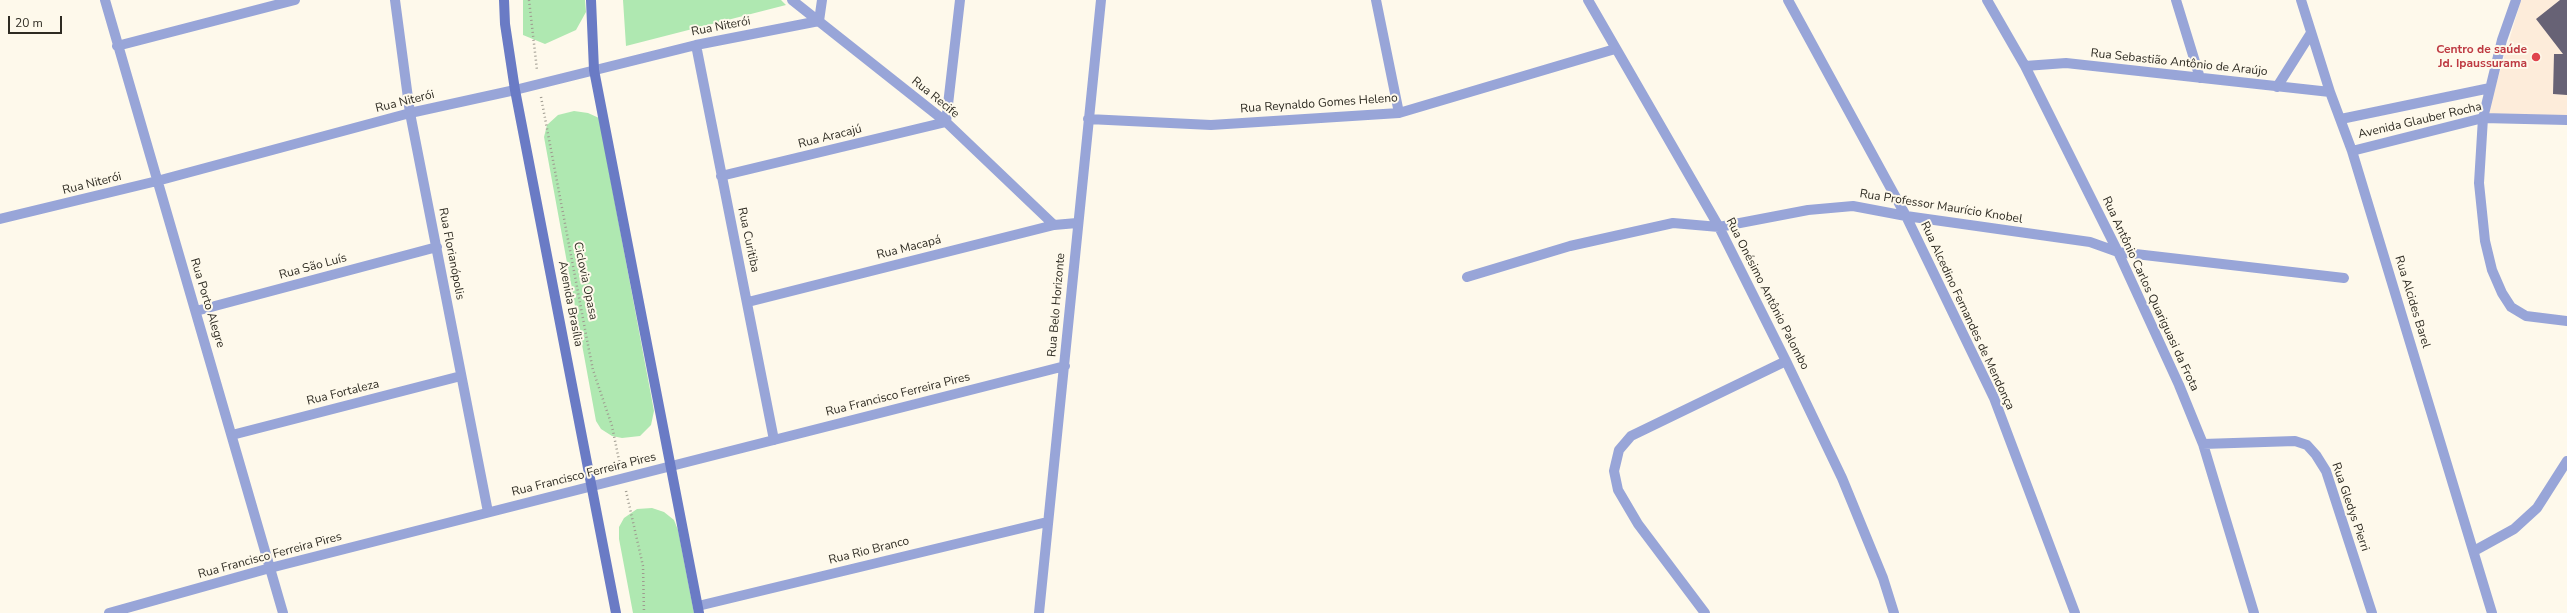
<!DOCTYPE html>
<html>
<head>
<meta charset="utf-8">
<style>
  body { margin:0 }
  #map { position:relative; width:2567px; height:613px; overflow:hidden; background:#fef9eb; font-family:"Nunito Sans",sans-serif }
  canvas { display:block }
  .scale { position:absolute; left:8px; top:16px; width:54px; height:18px; box-sizing:border-box; border:2px solid #2e2b22; border-top:0; padding-left:5px; font-size:12px; line-height:14px; white-space:nowrap; color:#2e2b22; -webkit-text-stroke:3px #fef9eb; paint-order:stroke }
</style>
</head>
<body>
<div id="map">
<canvas width="2567" height="613"></canvas>
<div class="scale">20 m</div>
</div>
<script>
const g = document.querySelector('canvas').getContext('2d');
g.lineJoin = 'round';
function paint(path, color) {
  g.fillStyle = color;
  g.fill(path, 'evenodd');
}
function toPath(rows) {
  const path = new Path2D();
  for (const r of rows) {
    path.moveTo(r[0], r[1]);
    for (let i = 2; i < r.length; i += 2) path.lineTo(r[i], r[i + 1]);
  }
  return path;
}
function trace(path, color, width, dash) {
  g.strokeStyle = color;
  g.lineWidth = width;
  g.lineCap = dash ? 'butt' : 'round';
  g.setLineDash(dash || []);
  g.stroke(path);
}
function label(font, color, halo, rows, align = 'center') {
  g.font = font + ' "Nunito Sans",sans-serif';
  g.lineWidth = 4;
  g.setLineDash([]);
  g.textBaseline = 'middle';
  g.strokeStyle = halo;
  g.fillStyle = color;
  for (const [text, x, y, turn = 0] of rows) {
    g.save();
    g.translate(x, y);
    g.rotate((+turn || 0) * Math.PI / 180);
    g.textAlign = isNaN(turn) ? turn : align;
    if (halo) g.strokeText(text, 0, 0);
    g.fillText(text, 0, 0);
    g.restore();
  }
}
const medical = toPath([
  [2521,0,2567,0,2567,117,2487,115]
]);
const green = toPath([
  [523,0,585,0,586,12,576,30,545,44,523,35],
  [623,0,781,0,786,5,626,46],
  [574,111,588,113,599,118,654,411,651,425,640,436,622,438,612,436,601,429,596,421,544,137,547,125,558,115],
  [652,508,664,512,674,520,678,530,694,613,633,613,619,539,619,527,624,518,637,509]
]);
const building = toPath([
  [2560,0,2567,0,2567,95,2553,94,2554,54,2563,54,2536,19]
]);
const path = toPath([
  [529,0,537,70],
  [541,97,588,345,593,370,612,426,620,465],
  [626,491,643,566,644,613]
]);
const minor = toPath([
  [105,0,283,613],
  [395,0,410,113,488,512],
  [792,0,946,122,1054,225],
  [1376,0,1399,113],
  [1588,0,1719,227,1786,361,1842,478,1883,578,1894,613],
  [1788,0,1906,216,1994,398,2075,613],
  [1987,0,2025,66,2118,252,2179,385,2203,444,2254,613],
  [2176,0,2200,78],
  [2301,0,2330,92,2352,151,2492,613],
  [2516,0,2502,40,2483,118,2479,183,2485,241,2492,270,2502,293,2511,307,2526,316,2567,321],
  [696,45,774,440],
  [117,46,295,0],
  [2025,66,2066,63,2330,92],
  [2277,87,2311,33],
  [1088,119,1211,125,1399,113,1615,49],
  [2341,119,2490,88],
  [2352,151,2483,118,2567,120],
  [721,176,946,122,960,0],
  [0,219,157,181,410,113,515,90,696,45,819,21,822,0],
  [1467,277,1570,246,1673,223,1719,227,1808,210,1853,206,1906,216,2090,242,2118,252,2344,278],
  [748,302,1054,225,1077,223],
  [196,311,437,247],
  [232,435,461,376],
  [2203,444,2295,441,2307,445,2316,455,2326,471,2372,613],
  [2474,551,2514,529,2537,508,2567,461],
  [698,606,1047,522],
  [109,613,270,568,1065,366],
  [1039,613,1101,0],
  [1705,613,1638,524,1618,490,1614,471,1619,450,1631,436,1786,361]
]);
const secondary = toPath([
  [504,0,505,24,515,90,616,613],
  [591,0,594,70,699,613]
]);
const markers = [
  [2536,57,5,"#e0444e"]
];
const streetNames = [
  ["Rua Niterói",721,27,-11],
  ["Rua Sebastião Antônio de Araújo",2179,63,6],
  ["Rua Recife",935,98,39],
  ["Rua Niterói",405,102,-14],
  ["Rua Reynaldo Gomes Heleno",1319,104,-4],
  ["Avenida Glauber Rocha",2420,121,-13],
  ["Rua Aracajú",830,137,-14],
  ["Rua Niterói",92,184,-14],
  ["Rua Professor Maurício Knobel",1941,207,9],
  ["Rua Curitiba",748,240,78],
  ["Rua Macapá",909,248,-14],
  ["Rua Florianópolis",451,254,79],
  ["Rua São Luís",313,267,-15],
  ["Ciclovia Opasa",585,281,78],
  ["Rua Onésimo Antônio Palombo",1767,294,63],
  ["Rua Antônio Carlos Quariguasi da Frota",2150,294,65],
  ["Rua Alcides Barel",2412,302,73],
  ["Rua Porto Alegre",207,303,73],
  ["Avenida Brasília",570,304,79],
  ["Rua Belo Horizonte",1057,305,-85],
  ["Rua Alcedino Fernandes de Mendonça",1967,316,65],
  ["Rua Fortaleza",343,393,-14],
  ["Rua Francisco Ferreira Pires",898,395,-14],
  ["Rua Francisco Ferreira Pires",584,475,-14],
  ["Rua Gledys Pierri",2350,507,71],
  ["Rua Rio Branco",869,551,-14],
  ["Rua Francisco Ferreira Pires",270,556,-15]
];
const healthNames = [
  ["Centro de saúde",2527,50],
  ["Jd. Ipaussurama",2527,64]
];
paint(medical, '#fdecda');
paint(green, '#afe8b1');
paint(building, '#676275');
trace(path, '#9e9a8f', 2.5, [1, 3]);
trace(minor, '#98a5d8', 10);
trace(secondary, '#6a7bc5', 10);
for (const [x, y, r, color] of markers) {
  const dot = new Path2D();
  dot.arc(x, y, r, 0, 2 * Math.PI);
  g.fillStyle = color;
  g.fill(dot);
  trace(dot, '#fef9eb', 1.5);
}
label('12px', '#2e2b22', '#fef9eb', streetNames);
label('bold 12px', '#be3a42', '#fef9eb', healthNames, 'right');
</script>
</body>
</html>
